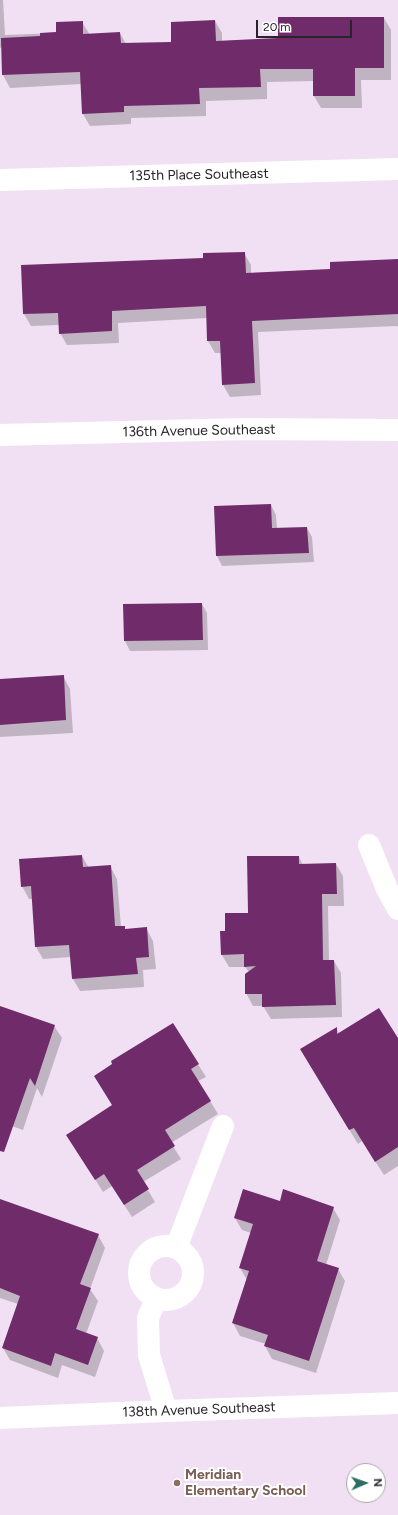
<!DOCTYPE html>
<html>
<head>
<meta charset="utf-8">
<style>
  body { margin:0 }
  #map { position:relative; width:398px; height:1515px; overflow:hidden; background:#f1e0f3; font-family:Figtree,sans-serif }
  canvas { display:block }
  .north { position:absolute; left:346px; top:1463px; width:40px; height:40px; box-sizing:border-box; background:#fff; border:1px solid #a9a7aa; border-radius:50%; rotate:88deg; font-size:11px; font-weight:700; line-height:16px; text-align:center; color:#29232a }
  .north::after { content:''; display:block; margin:auto; width:14px; height:18px; background:#2a6f63; clip-path:polygon(50% 0,100% 100%,50% 72%,0 100%) }
  .scale { position:absolute; left:256px; top:20px; width:96px; height:18px; box-sizing:border-box; border:2px solid #29232a; border-top:0; padding-left:5px; font-size:12px; line-height:14px; white-space:nowrap; color:#29232a; -webkit-text-stroke:3px #fff; paint-order:stroke }
</style>
</head>
<body>
<div id="map">
<canvas width="398" height="1515"></canvas>
<div class="north">N</div>
<div class="scale">20 m</div>
</div>
<script>
const g = document.querySelector('canvas').getContext('2d');
g.lineJoin = 'round';
function paint(path, color) {
  g.fillStyle = color;
  g.fill(path, 'evenodd');
}
function toPath(rows) {
  const path = new Path2D();
  for (const r of rows) {
    if (r.length === 3) {
      path.moveTo(r[0] + r[2], r[1]);
      path.arc(r[0], r[1], r[2], 0, 2 * Math.PI);
      continue;
    }
    path.moveTo(r[0], r[1]);
    for (let i = 2; i < r.length; i += 2) path.lineTo(r[i], r[i + 1]);
  }
  return path;
}
function trace(path, color, width, dash) {
  g.strokeStyle = color;
  g.lineWidth = width;
  g.lineCap = dash ? 'butt' : 'round';
  g.setLineDash(dash || []);
  g.stroke(path);
}
function label(font, color, halo, rows, align = 'center') {
  g.font = font + ' Figtree,sans-serif';
  g.lineWidth = 4;
  g.setLineDash([]);
  g.textBaseline = 'middle';
  g.strokeStyle = halo;
  g.fillStyle = color;
  for (const [text, x, y, turn = 0] of rows) {
    g.save();
    g.translate(x, y);
    g.rotate((+turn || 0) * Math.PI / 180);
    g.textAlign = isNaN(turn) ? turn : align;
    if (halo) g.strokeText(text, 0, 0);
    g.fillText(text, 0, 0);
    g.restore();
  }
}
const shadow = toPath([
  [0,0,3,0,5,35,57,33,82,22,90,35,120,33,126,44,172,43,215,21,222,33,222,41,279,39,384,18,391,30,391,80,361,80,362,108,321,108,314,96,314,81,267,82,267,99,206,101,206,116,131,118,131,124,90,126,83,114,82,84,10,88,3,75,2,47,0,48],
  [244,253,251,265,251,274,331,270,398,260,398,327,397,326,258,332,261,395,230,397,223,385,221,353,215,353,208,341,207,318,118,323,119,343,67,345,60,333,60,325,31,326,24,314,22,266,204,259],
  [271,505,276,515,277,529,307,528,312,537,314,562,222,566,217,556,215,507],
  [202,604,207,613,208,650,130,651,125,641,124,605],
  [63,676,70,689,73,733,0,737,0,680],
  [82,856,89,868,110,866,117,879,121,927,124,927,126,930,146,928,153,941,156,969,143,970,144,987,80,991,73,979,71,957,43,959,36,947,33,899,29,899,22,886],
  [299,857,303,865,336,864,343,876,344,906,328,906,329,961,334,961,341,973,342,1017,271,1019,263,1006,253,1006,246,993,249,972,245,967,229,967,222,955,226,931,249,914],
  [0,1007,54,1026,62,1038,42,1097,37,1088,23,1130,6,1124,0,1142],
  [173,1024,206,1077,198,1081,218,1114,171,1143,181,1159,143,1182,155,1202,132,1217,112,1186,103,1192,75,1147,113,1106],
  [336,1028,339,1033,398,1040,398,1166,384,1175,362,1141,358,1144,309,1063],
  [281,1202,333,1208,340,1220,326,1265,338,1269,345,1281,316,1373,272,1359,265,1346,266,1344,240,1336,233,1323,247,1280,240,1268,251,1233,242,1230,235,1218],
  [0,1212,98,1235,105,1248,90,1289,98,1301,86,1334,97,1338,104,1351,95,1377,62,1365,58,1378,10,1360,3,1348,18,1304,0,1298]
]);
const building = toPath([
  [278,17,384,17,384,68,355,68,355,96,313,96,313,69,260,69,261,87,199,88,200,104,124,106,124,112,82,114,80,72,2,75,1,38,40,36,40,33,56,32,56,22,83,21,83,34,120,32,121,43,171,42,171,22,215,20,216,41,278,38],
  [245,252,246,273,330,269,330,262,398,259,398,314,252,321,255,383,222,385,220,341,207,341,206,306,112,311,112,331,59,334,58,313,23,314,21,265,203,258,203,253],
  [271,504,272,528,307,527,309,553,216,556,214,506],
  [202,603,203,640,124,641,123,604],
  [64,675,66,720,0,725,0,679],
  [82,855,83,867,111,865,115,926,125,926,125,929,147,927,149,957,136,958,138,974,72,979,69,945,35,947,31,886,21,887,19,859],
  [247,856,299,856,299,864,336,863,337,894,322,894,323,960,334,960,336,1005,262,1007,262,994,245,994,245,974,256,966,244,967,244,954,221,955,220,931,225,931,225,913,248,913],
  [0,1006,55,1025,35,1086,30,1078,4,1152,0,1151],
  [379,1008,398,1038,398,1147,375,1162,354,1128,349,1130,300,1049,337,1027,337,1034],
  [173,1023,199,1064,191,1069,211,1101,165,1130,175,1146,137,1170,149,1189,124,1205,104,1174,95,1180,66,1135,112,1105,94,1076,112,1064,111,1061],
  [243,1189,280,1201,283,1189,334,1207,317,1261,339,1268,309,1361,264,1346,268,1335,232,1323,249,1271,239,1268,253,1224,234,1218],
  [0,1199,99,1234,80,1284,91,1288,76,1329,98,1337,88,1365,55,1353,51,1366,2,1348,20,1296,0,1288]
]);
const minor = toPath([
  [0,180,398,169],
  [0,435,245,429,398,430],
  [369,845,387,889,398,909],
  [166,1273,27],
  [176,1248,223,1126],
  [156,1299,148,1318,149,1355,166,1411],
  [0,1418,166,1411,398,1403]
]);
const markers = [
  [177,1483,4,"#8d6e63"]
];
const streetNames = [
  ["135th Place Southeast",199,175,-1],
  ["136th Avenue Southeast",199,431,-1],
  ["138th Avenue Southeast",199,1410,-2]
];
const educationNames = [
  ["Meridian",185,1475],
  ["Elementary School",185,1491]
];
paint(shadow, '#0003');
paint(building, '#702b6b');
trace(minor, '#fff', 22);
for (const [x, y, r, color] of markers) {
  const dot = new Path2D();
  dot.arc(x, y, r, 0, 2 * Math.PI);
  g.fillStyle = color;
  g.fill(dot);
  trace(dot, '#fff', 1.5);
}
label('14px', '#29232a', '#fff', streetNames);
label('bold 14px', '#785e54', '#fff', educationNames, 'left');
</script>
</body>
</html>
